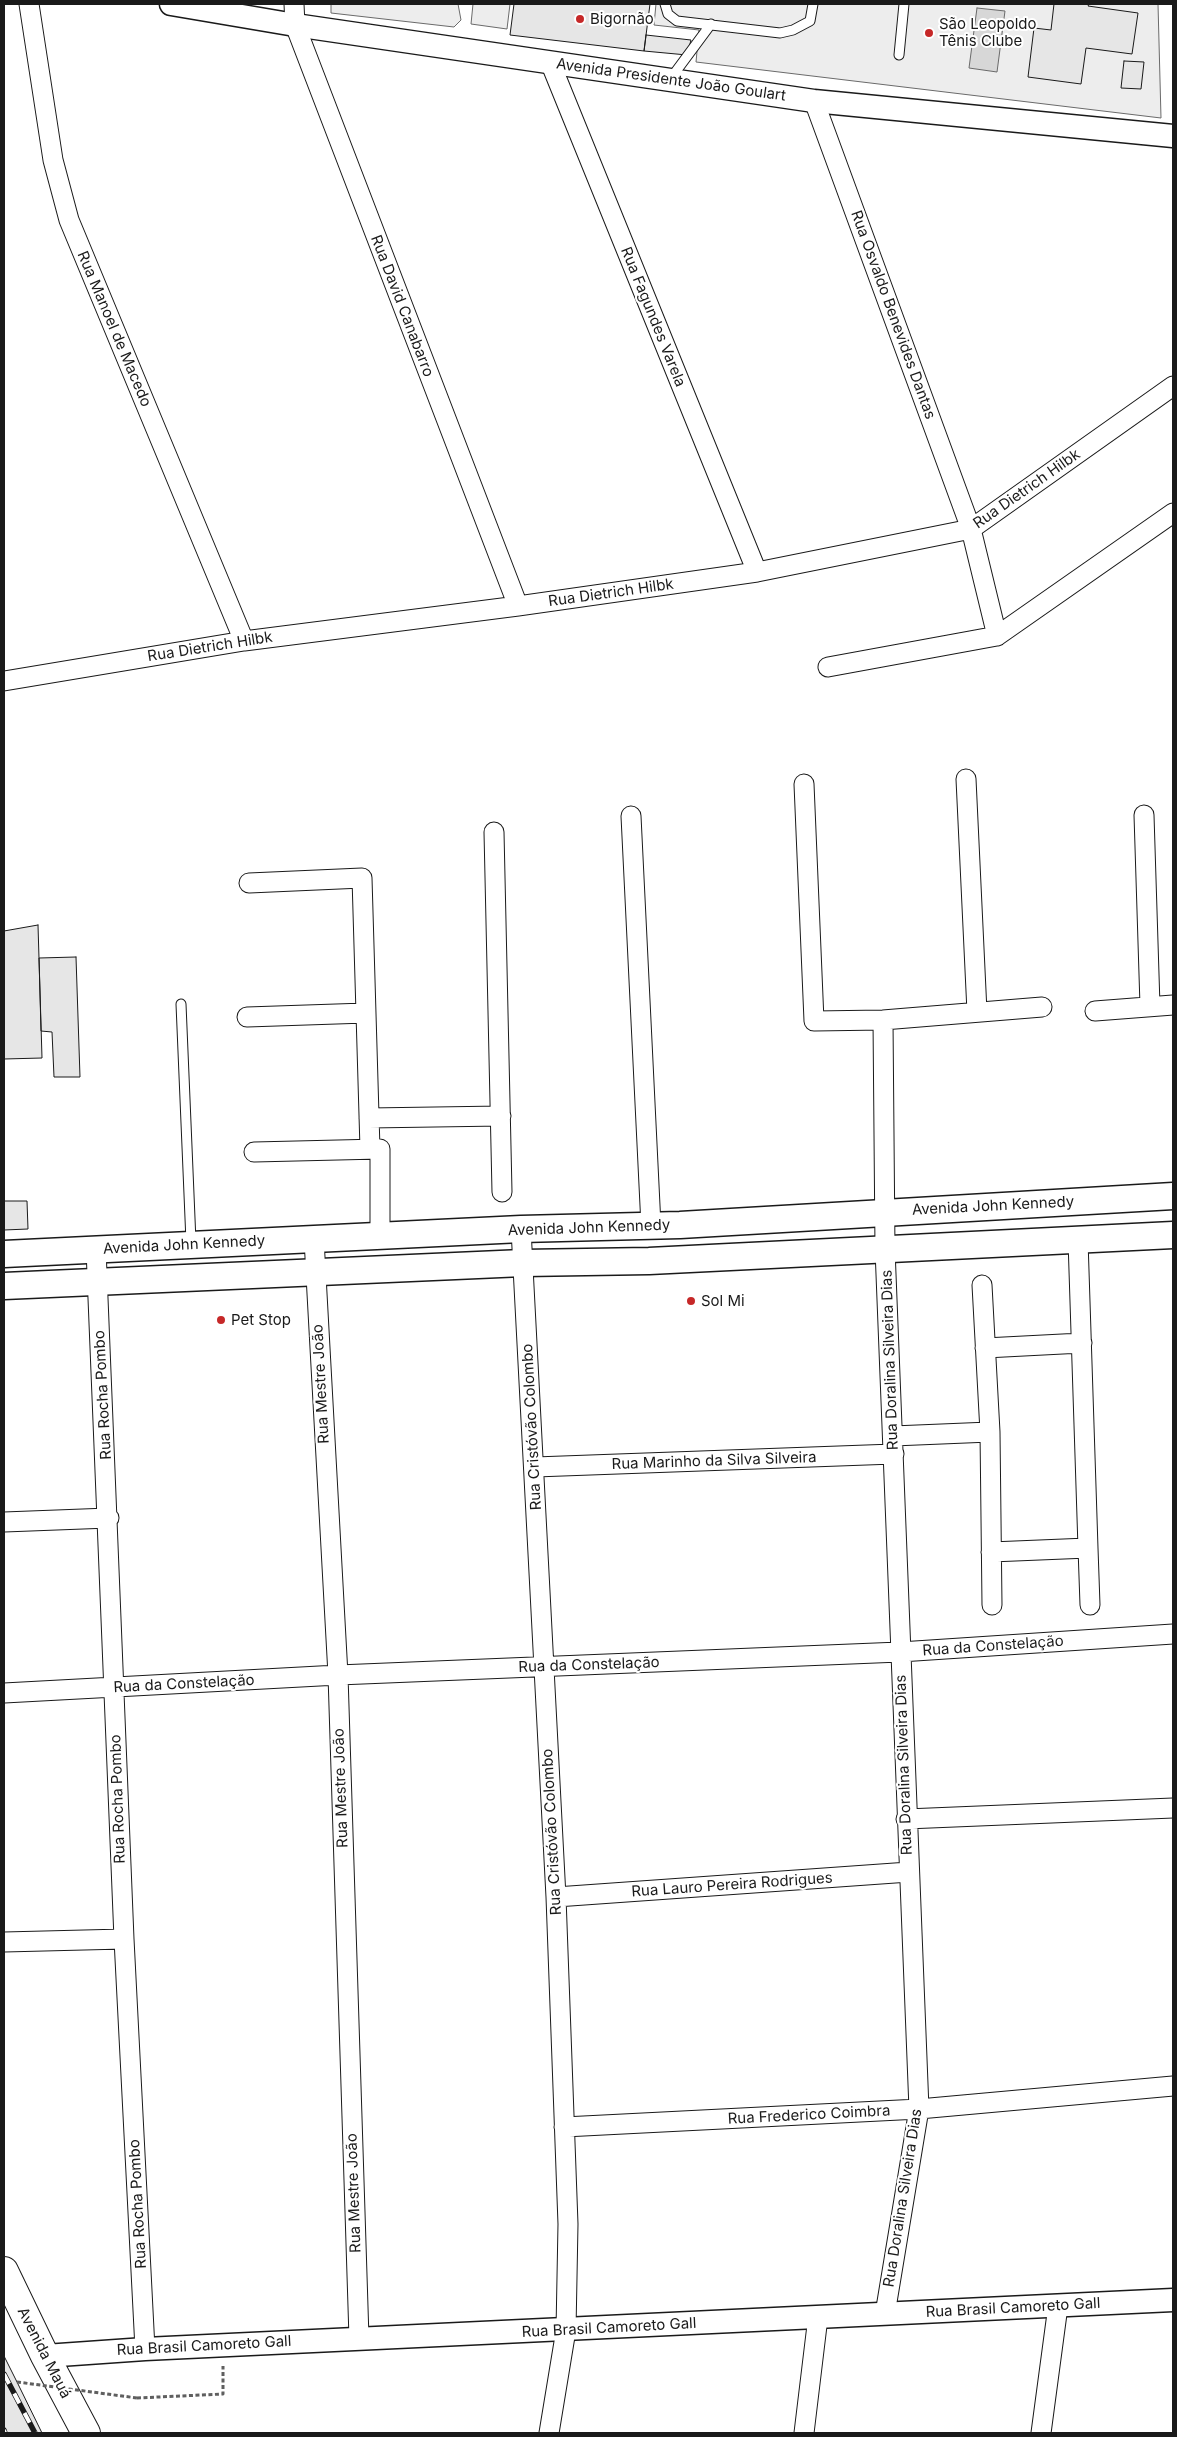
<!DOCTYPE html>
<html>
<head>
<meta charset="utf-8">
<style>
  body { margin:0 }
  #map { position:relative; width:1177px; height:2437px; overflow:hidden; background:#fff; font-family:Inter,sans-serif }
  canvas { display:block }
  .frame { position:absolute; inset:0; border:5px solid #1a1a1a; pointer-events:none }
</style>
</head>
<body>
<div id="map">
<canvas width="1177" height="2437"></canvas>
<div class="frame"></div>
</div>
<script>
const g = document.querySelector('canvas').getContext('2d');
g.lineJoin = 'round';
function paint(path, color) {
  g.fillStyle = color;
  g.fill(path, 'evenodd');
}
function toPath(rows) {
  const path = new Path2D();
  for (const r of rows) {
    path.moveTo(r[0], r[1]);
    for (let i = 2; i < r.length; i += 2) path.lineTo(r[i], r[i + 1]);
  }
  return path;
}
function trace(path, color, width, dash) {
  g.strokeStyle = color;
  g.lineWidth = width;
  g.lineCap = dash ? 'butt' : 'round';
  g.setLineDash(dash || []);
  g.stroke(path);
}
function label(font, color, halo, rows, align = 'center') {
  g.font = font + ' Inter,sans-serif';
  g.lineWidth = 4;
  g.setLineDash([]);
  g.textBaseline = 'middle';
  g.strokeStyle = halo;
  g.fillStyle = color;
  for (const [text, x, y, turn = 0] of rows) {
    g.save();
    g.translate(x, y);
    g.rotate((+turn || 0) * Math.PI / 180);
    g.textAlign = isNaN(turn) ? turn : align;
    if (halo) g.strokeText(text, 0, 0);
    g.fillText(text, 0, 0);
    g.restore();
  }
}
const built = toPath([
  [331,4,458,4,461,20,454,27,331,13,331,4],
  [473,4,510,4,507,29,471,24,473,4],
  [656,4,1158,4,1161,118,696,62,699,30,654,25,656,4]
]);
const water = toPath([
  [977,8,1005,11,997,72,969,68,977,8]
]);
const building = toPath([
  [514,4,650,4,644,51,510,35,514,4],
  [1054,4,1089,4,1088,6,1138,13,1132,54,1086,48,1081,84,1028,77,1034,28,1051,30,1054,4],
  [646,35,691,40,687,55,644,51,646,35],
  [1124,61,1144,62,1141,89,1121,88,1124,61],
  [38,925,42,1058,4,1059,4,931,38,925],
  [76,957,80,1077,54,1077,52,1032,41,1031,39,958,76,957],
  [4,1201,27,1201,28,1229,4,1230,4,1201],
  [4,2356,17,2382,42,2433,4,2433,4,2356]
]);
const path = toPath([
  [137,2398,223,2394,223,2366]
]);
const service = toPath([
  [665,4,668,14,677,21,780,33,793,30,810,21,813,4],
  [899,55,904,4],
  [671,78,711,24],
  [181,1004,191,1242]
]);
const minor = toPath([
  [29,4,53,160,69,220,244,641],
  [294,4,295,25,518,606],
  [550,62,757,572],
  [814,101,971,529,997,636],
  [828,667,997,636,1173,513],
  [4,681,244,641,518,606,757,572,971,529,1173,386],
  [966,779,977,1012],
  [804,784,814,1021,883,1020,1042,1007],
  [1144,815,1150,1006],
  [631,816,651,1226],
  [494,832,502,1192],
  [249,883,362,878,370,1149],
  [1095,1011,1173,1005],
  [247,1017,366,1013],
  [883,1020,885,1249,919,2109,885,2314],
  [369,1118,501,1116],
  [254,1152,380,1149,380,1236],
  [521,1229,556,1897,568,2224,566,2330,549,2433],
  [314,1239,338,1675,359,2338],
  [1078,1240,1088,1548],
  [96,1249,124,1939,145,2349],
  [982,1285,990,1432],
  [985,1348,1082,1343],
  [893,1436,990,1432,992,1605],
  [535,1467,894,1454],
  [4,1522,109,1518],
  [991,1552,1088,1548,1090,1605],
  [4,1693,338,1675,900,1652,1173,1634],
  [906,1819,1173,1808],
  [556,1897,909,1872],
  [4,1942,124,1939],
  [564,2127,919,2109,1173,2086],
  [804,2433,818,2317],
  [1041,2433,1058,2306]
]);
const tertiary = toPath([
  [171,4,295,25,814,101,1173,136],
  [45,2356,145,2349,1173,2300]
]);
const secondary = toPath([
  [4,1254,521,1229,680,1225,1173,1196],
  [4,1286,523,1263,649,1261,1173,1235]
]);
const primary = toPath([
  [4,2271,45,2356,86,2433]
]);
const rail = toPath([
  [4,2374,35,2433],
  [4,2430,5,2433]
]);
const pathBridge = toPath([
  [17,2382,137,2398]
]);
const markers = [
  [580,19,5,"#c62828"],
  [929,33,5,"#c62828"],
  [691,1301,5,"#c62828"],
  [221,1320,5,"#c62828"]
];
const poiNames = [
  ["Bigornão",590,19],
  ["São Leopoldo",939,24],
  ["Tênis Clube",939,41],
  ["Sol Mi",701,1301],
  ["Pet Stop",231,1320]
];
const streetNames = [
  ["Avenida Presidente João Goulart",671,80,8],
  ["Rua David Canabarro",402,306,69],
  ["Rua Osvaldo Benevides Dantas",893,315,70],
  ["Rua Fagundes Varela",653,317,68],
  ["Rua Manoel de Macedo",114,329,67],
  ["Rua Dietrich Hilbk",1027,489,-35],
  ["Rua Dietrich Hilbk",611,593,-8],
  ["Rua Dietrich Hilbk",210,647,-9],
  ["Avenida John Kennedy",993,1206,-3],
  ["Avenida John Kennedy",589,1228,-2],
  ["Avenida John Kennedy",184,1245,-3],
  ["Rua Doralina Silveira Dias",890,1360,-92],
  ["Rua Mestre João",321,1384,-93],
  ["Rua Rocha Pombo",103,1395,-93],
  ["Rua Cristóvão Colombo",532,1427,-93],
  ["Rua Marinho da Silva Silveira",714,1461,-2],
  ["Rua da Constelação",993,1646,-4],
  ["Rua da Constelação",589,1665,-2],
  ["Rua da Constelação",184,1684,-3],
  ["Rua Doralina Silveira Dias",904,1765,-92],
  ["Rua Mestre João",341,1788,-92],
  ["Rua Rocha Pombo",118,1799,-92],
  ["Rua Cristóvão Colombo",552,1832,-93],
  ["Rua Lauro Pereira Rodrigues",732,1885,-4],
  ["Rua Frederico Coimbra",809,2115,-3],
  ["Rua Mestre João",354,2193,-92],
  ["Rua Doralina Silveira Dias",903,2198,-81],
  ["Rua Rocha Pombo",138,2204,-93],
  ["Rua Brasil Camoreto Gall",1013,2308,-3],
  ["Rua Brasil Camoreto Gall",609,2328,-3],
  ["Rua Brasil Camoreto Gall",204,2346,-3],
  ["Avenida Mauá",44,2353,63]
];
paint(built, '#ededed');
trace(built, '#6a6a6a', 1);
paint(water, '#d7d7d7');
trace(water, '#6a6a6a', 1);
paint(building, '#e6e6e6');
trace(building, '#1a1a1a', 1);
trace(service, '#1a1a1a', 11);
trace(minor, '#1a1a1a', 21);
trace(tertiary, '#1a1a1a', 25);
trace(secondary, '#1a1a1a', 29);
trace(primary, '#1a1a1a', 30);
trace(path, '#5f5f5f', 3, [4, 2.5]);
trace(service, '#fff', 9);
trace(minor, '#fff', 19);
trace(tertiary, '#fff', 22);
trace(secondary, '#fff', 26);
trace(primary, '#fff', 28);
trace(rail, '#1a1a1a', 5.5);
trace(rail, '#fff', 4, [11]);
trace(pathBridge, '#5f5f5f', 3, [4, 2.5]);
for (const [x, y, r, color] of markers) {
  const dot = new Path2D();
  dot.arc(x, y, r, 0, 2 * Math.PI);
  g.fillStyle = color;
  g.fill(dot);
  trace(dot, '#fff', 2);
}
label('15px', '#1a1a1a', '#fff', poiNames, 'left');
label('15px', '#1a1a1a', '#fff', streetNames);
</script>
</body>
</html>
